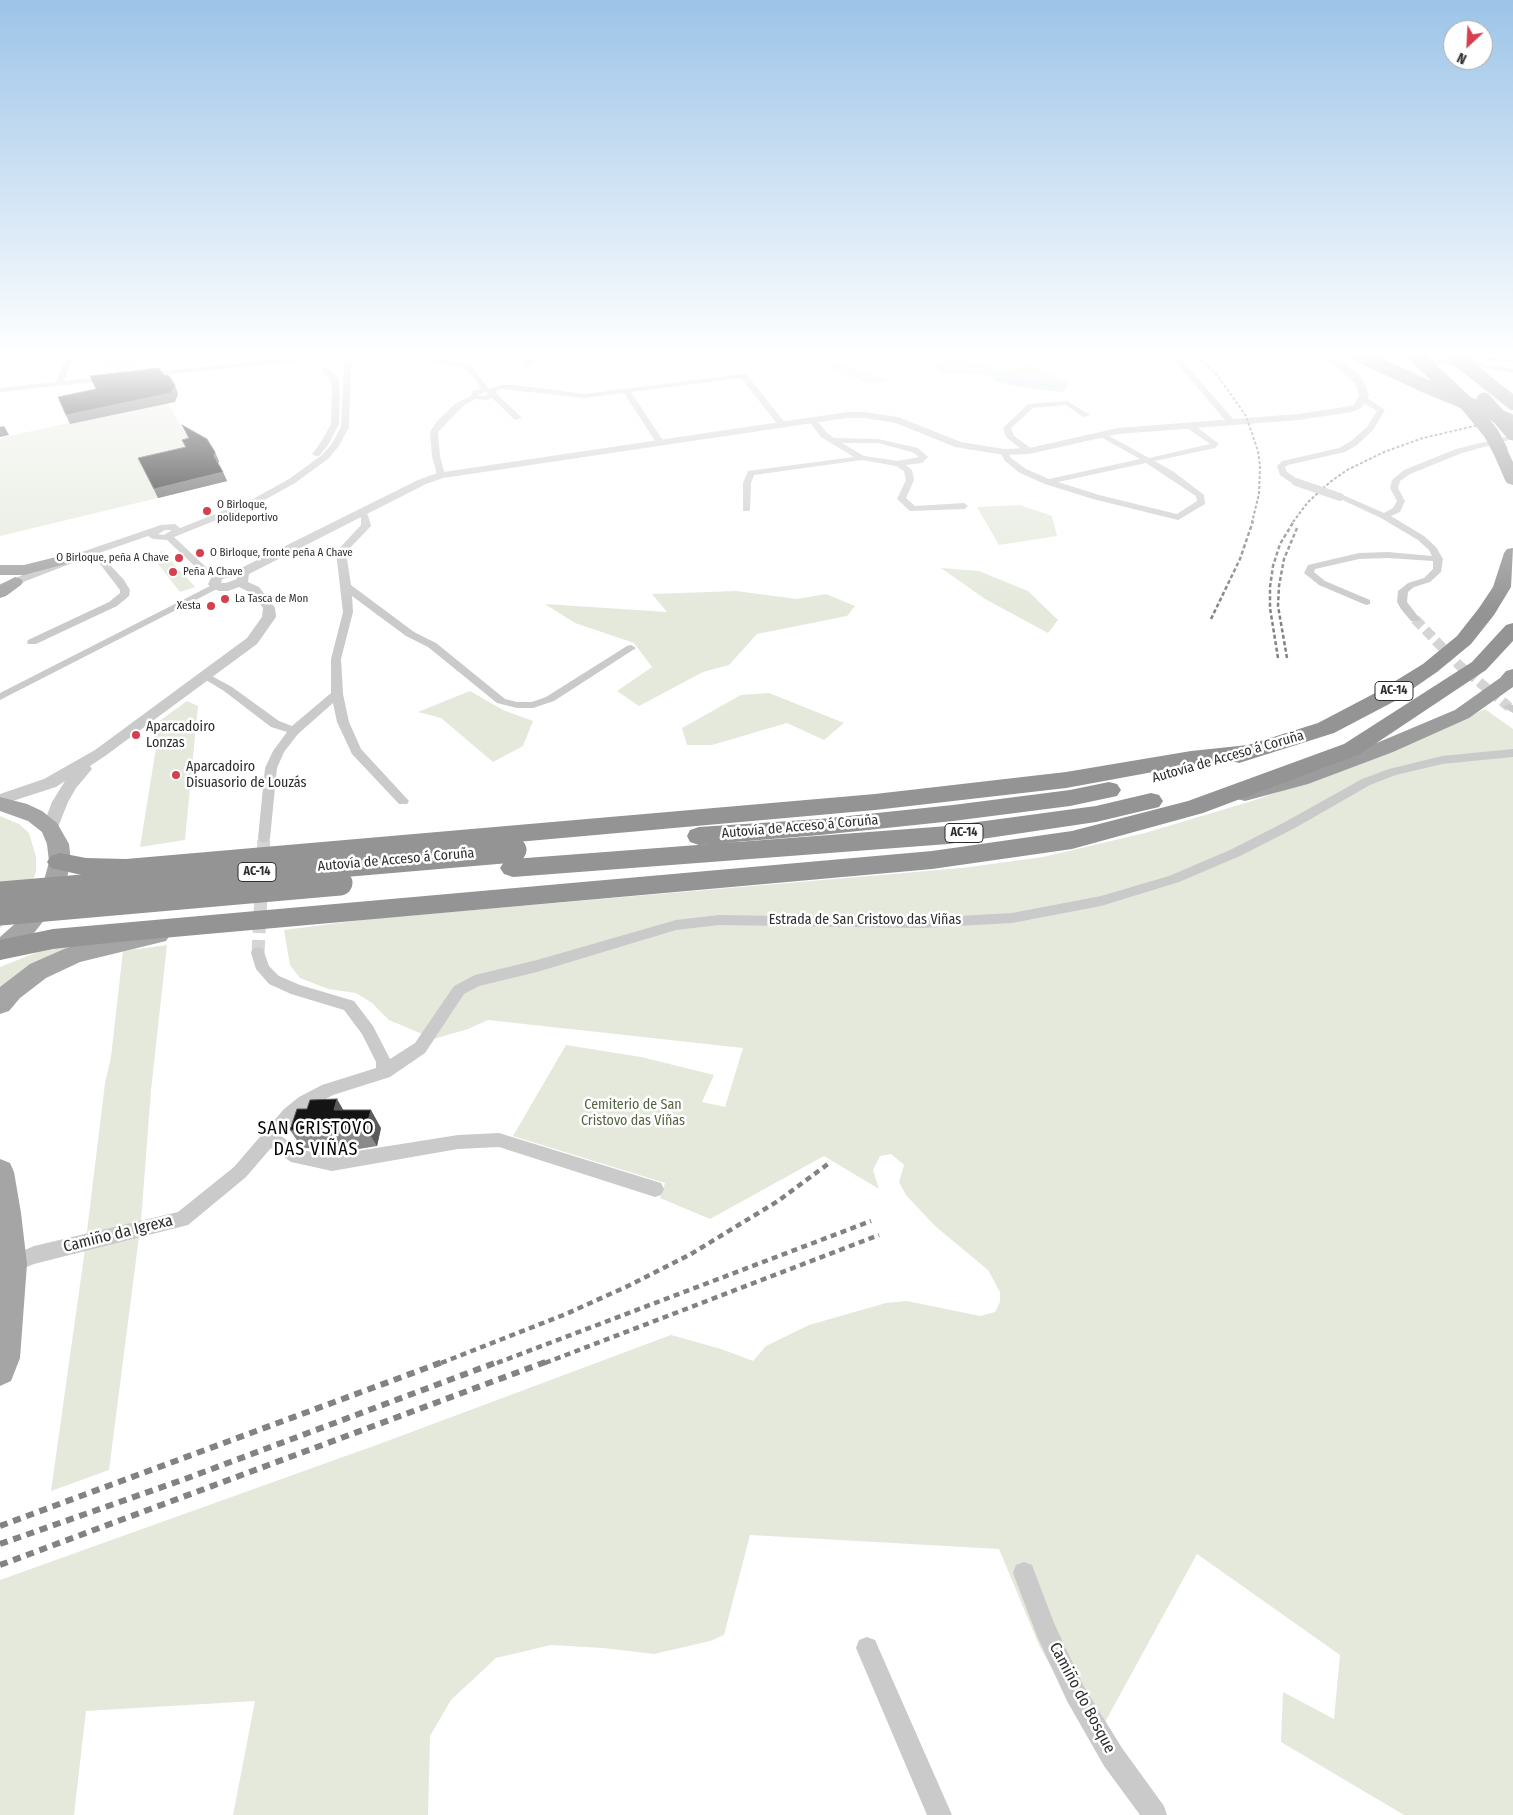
<!DOCTYPE html>
<html>
<head>
<meta charset="utf-8">
<style>
  body { margin:0 }
  #map { position:relative; width:1513px; height:1815px; overflow:hidden; background:#fff; font-family:"Fira Sans Condensed",sans-serif }
  canvas { display:block }
  .north { position:absolute; left:1443px; top:20px; width:50px; height:50px; box-sizing:border-box; background:#fff; border:1px solid #ababab; border-radius:50%; rotate:205deg; font-size:14px; font-weight:700; line-height:20px; text-align:center; color:#2d2d2d }
  .north::after { content:''; display:block; margin:auto; width:18px; height:22px; background:#d53f4e; clip-path:polygon(50% 0,100% 100%,50% 72%,0 100%) }
</style>
</head>
<body>
<div id="map">
<canvas width="1513" height="1815"></canvas>
<div class="north">N</div>
</div>
<script>
const g = document.querySelector('canvas').getContext('2d');
g.lineJoin = 'round';
function paint(path, color) {
  g.fillStyle = color;
  g.fill(path, 'evenodd');
}
function toPath(rows) {
  const path = new Path2D();
  for (const r of rows) {
    path.moveTo(r[0], r[1]);
    for (let i = 2; i < r.length; i += 2) path.lineTo(r[i], r[i + 1]);
  }
  return path;
}
function trace(path, color, width, dash) {
  g.strokeStyle = color;
  g.lineWidth = width;
  g.lineCap = dash ? 'butt' : 'round';
  g.setLineDash(dash || []);
  g.stroke(path);
}
function label(font, color, halo, rows, align = 'center') {
  g.font = font + ' "Fira Sans Condensed",sans-serif';
  g.lineWidth = 5;
  g.setLineDash([]);
  g.textBaseline = 'middle';
  g.strokeStyle = halo;
  g.fillStyle = color;
  for (const [text, x, y, turn = 0] of rows) {
    g.save();
    g.translate(x, y);
    g.rotate((+turn || 0) * Math.PI / 180);
    g.textAlign = isNaN(turn) ? turn : align;
    if (halo) g.strokeText(text, 0, 0);
    g.fillText(text, 0, 0);
    g.restore();
  }
}
const green = toPath([
  [106,356,138,356,135,367,125,368,122,374,117,375,117,367,104,366],
  [961,361,1010,368,1032,365,1067,381,1067,389,1021,382,1003,376,941,373,931,363],
  [838,363,891,381,870,384,826,367],
  [167,402,193,447,142,467,145,473,148,473,158,498,0,536,0,438],
  [1020,505,1052,516,1057,536,999,545,977,507],
  [162,551,185,576,195,587,180,592,151,555],
  [941,568,979,571,1028,591,1058,620,1048,633,985,599],
  [736,591,797,599,826,594,855,606,847,616,757,634,729,665,703,672,639,706,617,691,652,667,634,643,575,623,545,604,667,612,652,594],
  [470,691,503,710,533,721,523,746,493,762,441,718,418,712],
  [769,693,844,723,824,740,787,723,712,745,687,745,682,728,741,695],
  [187,701,198,706,185,840,140,847,156,748,151,727],
  [1485,709,1513,729,1513,1815,1404,1815,1281,1742,1283,1692,1334,1719,1340,1655,1197,1554,1093,1744,1039,1645,999,1549,750,1535,724,1635,710,1641,654,1654,603,1648,551,1645,496,1658,451,1700,430,1736,428,1815,233,1815,255,1701,86,1711,74,1815,0,1815,0,1580,382,1443,671,1335,721,1349,753,1361,766,1346,809,1325,886,1303,907,1301,980,1316,995,1312,1000,1302,1000,1292,988,1270,935,1226,906,1195,899,1182,904,1165,891,1154,880,1156,873,1170,879,1189,824,1156,710,1219,660,1198,665,1183,513,1136,566,1045,641,1057,714,1075,702,1102,725,1107,743,1048,488,1020,468,1029,434,1039,389,1020,372,1003,356,993,328,989,300,978,290,965,284,930,369,919,962,868,1043,857,1145,833,1252,801,1350,767,1421,739],
  [0,816,19,824,29,833,36,857,36,872,31,885,10,919,0,928],
  [87,944,0,993,0,967,43,950],
  [167,945,151,1090,141,1221,109,1470,51,1491,84,1256,105,1083,111,1057,123,951]
]);
const river = toPath([
  [1000,372,1020,377,1058,382,1064,383,1066,387,1064,391,1058,392,1020,387,994,381,992,377,994,373,1000,372]
]);
const minorTunnelFar1 = toPath([
  [1415,619,1460,666,1509,707]
]);
const minorTunnel = toPath([
  [258,953,264,838]
]);
const minor = toPath([
  [69,356,77,356,72,360,64,381,111,376,115,378,111,380,0,392,0,388,56,382,65,359,69,356],
  [307,356,319,357,315,359,145,377,141,375,145,373,307,356],
  [357,356,367,356,351,362,347,360,357,356],
  [409,356,423,356,467,364,473,367,489,389,501,385,515,385,584,394,743,374,746,374,786,424,779,426,741,378,631,392,664,442,660,444,657,444,624,393,584,398,502,389,496,391,497,394,522,418,515,420,492,398,487,400,475,399,462,407,438,432,440,456,445,475,441,478,437,475,432,456,430,432,437,421,456,403,471,396,472,391,480,389,477,381,467,371,462,368,409,356],
  [486,392,488,393,485,396,478,395,486,392],
  [529,356,536,356,530,365,524,365,523,363,529,356],
  [1171,356,1178,356,1235,421,1235,425,1229,425,1171,356],
  [1387,356,1476,362,1513,369,1513,373,1476,366,1434,364,1387,356],
  [344,362,351,364,349,427,339,446,328,459,295,483,259,503,174,537,208,569,220,575,220,579,214,579,202,573,167,540,153,539,148,536,99,553,124,580,130,590,129,596,117,606,36,644,28,644,27,642,28,640,109,602,120,593,120,590,93,555,0,591,0,584,73,555,161,525,175,524,180,528,253,499,289,479,322,455,331,445,341,427,344,362],
  [165,530,172,530,164,535,158,534,165,530],
  [322,368,328,368,338,378,340,389,339,424,328,445,319,456,316,456,312,454,321,442,331,424,332,389,330,379,322,372,322,368],
  [1360,397,1366,397,1385,410,1373,430,1357,445,1345,452,1288,465,1285,467,1287,472,1299,480,1299,484,1293,484,1280,475,1277,466,1282,461,1339,448,1351,441,1367,427,1377,411,1360,401,1360,397],
  [1067,401,1090,415,1083,417,1066,405,1033,408,1011,428,1014,436,1032,449,1032,453,1026,453,1006,437,1003,428,1028,404,1067,401],
  [809,418,815,418,827,433,834,438,878,439,918,448,928,457,922,463,906,465,912,470,914,480,906,498,915,506,964,503,968,506,964,509,910,511,897,499,906,480,904,471,896,466,862,460,754,475,751,483,750,509,749,511,743,511,743,483,748,471,854,457,821,437,808,420,809,418],
  [842,443,878,443,912,452,919,457,898,461,864,456,842,443],
  [1187,424,1193,424,1219,444,1215,448,1155,461,1174,472,1204,495,1205,504,1178,520,1093,499,1045,484,1020,473,1005,461,1000,452,1007,450,1011,458,1026,469,1049,479,1140,459,1099,436,1098,434,1102,432,1149,458,1210,444,1187,428,1187,424],
  [1146,463,1196,496,1197,501,1177,514,1099,495,1058,482,1146,463],
  [1513,435,1513,439,1462,453,1410,474,1400,481,1398,488,1405,501,1400,512,1391,516,1424,536,1436,547,1443,559,1441,572,1430,582,1414,587,1408,592,1407,602,1420,619,1419,621,1411,621,1401,609,1397,602,1398,591,1408,583,1424,578,1433,569,1433,561,1388,558,1359,559,1315,569,1314,572,1325,581,1370,600,1370,604,1366,605,1319,585,1304,573,1308,565,1359,553,1388,552,1432,556,1429,550,1418,540,1381,518,1336,497,1343,495,1384,513,1393,508,1397,501,1390,488,1392,480,1404,470,1456,449,1513,435],
  [359,510,368,515,371,526,346,552,351,585,414,632,436,643,505,699,517,702,532,702,546,697,627,646,631,645,636,648,554,701,533,708,517,708,497,703,428,647,406,636,352,596,353,612,341,659,343,694,349,722,361,749,409,801,407,804,399,804,352,754,337,722,333,703,298,734,284,752,277,768,270,838,269,841,264,843,259,841,258,838,265,768,273,751,287,732,271,727,224,691,201,677,202,675,210,675,232,687,279,721,292,726,331,693,331,659,343,612,336,552,361,525,361,518,355,513,359,510],
  [216,583,219,584,219,588,0,700,0,693,216,583],
  [1509,704,1513,705,1513,713,1503,707,1509,704],
  [1513,749,1513,757,1442,764,1396,775,1370,785,1295,828,1240,856,1179,882,1101,906,1012,923,922,928,719,925,676,930,537,972,479,986,464,994,425,1053,390,1077,333,1095,311,1107,296,1119,281,1136,301,1150,332,1155,458,1135,499,1133,661,1183,664,1189,661,1195,655,1197,499,1147,458,1149,332,1171,291,1162,271,1148,246,1177,188,1225,34,1264,12,1273,6,1270,3,1264,6,1258,34,1246,178,1212,234,1167,284,1109,299,1097,322,1085,376,1068,376,1062,362,1034,344,1010,291,994,269,984,256,969,251,953,253,949,258,947,263,949,269,966,279,976,300,985,354,1001,373,1026,390,1059,415,1043,454,986,475,975,537,960,676,920,719,915,922,918,1012,913,1101,896,1169,876,1230,850,1285,822,1362,779,1389,769,1442,756,1513,749],
  [1024,1562,1032,1565,1054,1623,1083,1685,1122,1748,1164,1806,1167,1815,1140,1815,1104,1766,1067,1701,1037,1636,1013,1573,1016,1565,1024,1562],
  [867,1637,875,1640,952,1815,927,1815,856,1648,859,1640,867,1637]
]);
const tertiary = toPath([
  [1323,356,1333,356,1357,373,1363,380,1369,395,1361,408,1352,412,1298,420,1118,434,1029,454,1004,455,955,447,896,423,865,418,847,418,443,478,426,484,249,574,248,582,259,587,275,608,276,617,257,644,105,756,90,766,92,769,76,788,68,802,56,832,50,834,44,832,42,828,52,802,65,781,56,787,0,805,0,794,44,779,95,750,247,638,262,617,263,608,251,593,239,587,228,591,219,591,210,587,208,584,213,574,234,568,239,569,418,480,437,473,847,412,865,412,898,417,961,442,1004,449,1029,448,1118,428,1298,414,1350,406,1355,404,1359,395,1355,383,1323,356],
  [234,576,237,577,237,579,226,583,221,583,222,579,234,576]
]);
const primary = toPath([
  [76,552,81,554,84,557,81,560,24,575,0,575,0,565,24,565,76,552],
  [15,577,21,579,23,582,21,585,6,596,0,598,0,585,15,577],
  [0,797,27,804,42,811,57,823,69,844,71,862,64,889,52,910,34,933,8,957,0,960,0,937,18,921,36,898,42,888,49,862,47,844,42,832,28,821,0,811,0,797],
  [158,926,166,929,170,935,166,941,80,962,46,978,20,998,9,1011,0,1014,0,987,30,964,64,949,98,938,158,926],
  [0,1159,10,1163,14,1172,21,1213,27,1264,20,1358,11,1381,0,1386,0,1159]
]);
const trunk = toPath([
  [1513,669,1513,687,1469,718,1393,752,1308,784,1245,801,1237,799,1234,794,1237,789,1294,774,1379,742,1455,710,1500,678,1506,671,1513,669]
]);
const motorway = toPath([
  [1500,445,1506,447,1513,462,1513,485,1507,483,1505,480,1492,450,1494,447,1500,445],
  [1513,548,1511,587,1494,615,1471,644,1437,672,1395,701,1334,733,1239,763,1232,761,1191,765,1066,788,875,810,126,877,86,876,51,868,47,862,51,856,60,853,86,858,126,859,875,794,1066,772,1191,751,1248,745,1318,723,1379,691,1423,664,1457,636,1479,608,1493,587,1504,553,1507,549,1513,548],
  [1513,623,1513,641,1486,670,1360,754,1203,813,1072,849,932,869,118,942,53,949,0,960,0,940,53,929,932,851,1072,831,1188,801,1344,744,1472,662,1506,625,1513,623],
  [1109,782,1117,784,1121,790,1117,796,1070,806,953,821,820,835,699,845,690,842,687,836,690,830,699,827,820,819,953,805,1070,790,1109,782],
  [1151,793,1159,795,1163,801,1159,807,1096,822,948,844,513,877,504,874,500,868,504,862,513,859,948,826,1096,806,1151,793]
]);
const railFar3 = toPath([
  [1197,356,1217,375,1246,416,1258,451,1260,466,1259,494,1252,522],
  [1458,356,1513,361],
  [1293,522,1308,502,1330,482,1347,470,1384,452,1423,438,1513,417]
]);
const railFar2 = toPath([
  [1211,619,1240,559,1253,521],
  [1278,658,1270,608,1270,587,1273,566,1280,544,1294,521],
  [1287,658,1278,606,1279,586,1284,559,1297,528]
]);
const railFar1 = toPath([
  [441,1363,566,1314,628,1286,691,1254,778,1201,828,1164],
  [497,1363,871,1221],
  [545,1363,879,1235]
]);
const rail = toPath([
  [0,1526,445,1361],
  [0,1544,185,1479,500,1361],
  [0,1565,548,1361]
]);
const minorBridge = toPath([
  [1296,482,1340,497]
]);
const trunkBridge = toPath([
  [1361,356,1423,385,1513,422],
  [1454,356,1513,403]
]);
const motorwayBridgeFar1 = toPath([
  [1416,356,1468,405,1491,433,1500,450],
  [1484,400,1513,433]
]);
const motorwayBridge = toPath([
  [0,894,514,850],
  [0,913,340,883]
]);
const wall = toPath([
  [182,425,219,461,218,463,227,481,158,498,138,458,185,447,182,440,188,438],
  [343,1110,381,1128,377,1146,359,1149,302,1148,290,1130]
]);
const shadedWall = toPath([
  [175,385,178,394,175,402,70,424,66,415],
  [4,426,9,435,0,437,0,427],
  [215,452,219,461,217,465,214,456],
  [223,472,227,481,158,498,154,489],
  [337,1099,348,1118,334,1110],
  [371,1110,381,1128,377,1146,366,1128]
]);
const building = toPath([
  [159,368,164,375,169,376,175,385,171,393,66,415,58,397,96,389,90,376,159,368],
  [182,425,207,439,215,452,214,456,223,472,154,489,138,458,186,447,182,440,189,438,182,425],
  [337,1099,334,1110,371,1110,366,1128,348,1130,290,1130,297,1109,307,1109,310,1100,337,1099]
]);
const markers = [
  [207,511,5,"#d53f4e"],
  [200,553,5,"#d53f4e"],
  [179,558,5,"#d53f4e"],
  [173,572,5,"#d53f4e"],
  [225,599,5,"#d53f4e"],
  [211,606,5,"#d53f4e"],
  [136,735,5,"#d53f4e"],
  [176,775,5,"#d53f4e"]
];
const farPoinames = [
  ["O Birloque,",217,505],
  ["polideportivo",217,518],
  ["O Birloque, fronte peña A Chave",210,553],
  ["O Birloque, peña A Chave",169,558,"right"],
  ["Peña A Chave",183,572],
  ["La Tasca de Mon",235,599],
  ["Xesta",201,606,"right"]
];
const shields = [
  [1394,691,38],
  [964,833,38],
  [257,872,38]
];
const shieldNames = [
  ["AC-14",1394,691],
  ["AC-14",964,833],
  ["AC-14",257,872]
];
const poiNames = [
  ["Aparcadoiro",146,727],
  ["Lonzas",146,743],
  ["Aparcadoiro",186,767],
  ["Disuasorio de Louzás",186,783]
];
const streetNames = [
  ["Autovía de Acceso á Coruña",1228,757,-16],
  ["Autovía de Acceso á Coruña",800,827,-5],
  ["Autovía de Acceso á Coruña",396,860,-5],
  ["Estrada de San Cristovo das Viñas",865,920]
];
const parkNames = [
  ["Cemiterio de San",633,1105],
  ["Cristovo das Viñas",633,1121]
];
const nearStreetnames = [
  ["Camiño da Igrexa",118,1234,-14],
  ["Camiño do Bosque",1082,1698,62]
];
const nearNeighbourhoodnames = [
  ["SAN CRISTOVO",316,1129],
  ["DAS VIÑAS",316,1150]
];
paint(green, '#e4e9dc');
paint(river, '#cadde8');
trace(minorTunnelFar1, '#d5d5d5', 10, [10, 5]);
trace(minorTunnel, '#d5d5d5', 13, [13, 7]);
paint(minor, '#cacaca');
paint(tertiary, '#cacaca');
paint(primary, '#a5a5a5');
paint(trunk, '#9c9c9c');
paint(motorway, '#949494');
trace(railFar3, '#828282', 2, [3, 2]);
trace(railFar2, '#828282', 2.5, [4, 2.5]);
trace(railFar1, '#828282', 4.5, [6, 4.5]);
trace(rail, '#828282', 6, [8, 6]);
trace(minorBridge, '#cacaca', 8);
trace(trunkBridge, '#9c9c9c', 14);
trace(motorwayBridgeFar1, '#949494', 15);
trace(motorwayBridge, '#949494', 25);
paint(wall, '#8a8a8a');
paint(shadedWall, '#5a5a5a');
paint(building, '#141414');
trace(building, '#5a5a5a', 1);
const sky = g.createLinearGradient(0, 0, 0, 610);
sky.addColorStop(0, '#9cc4e8');
sky.addColorStop(0.58, '#fff');
sky.addColorStop(1, '#ffffff00');
g.fillStyle = sky;
g.fillRect(0, 0, 1513, 610);
for (const [x, y, r, color] of markers) {
  const dot = new Path2D();
  dot.arc(x, y, r, 0, 2 * Math.PI);
  g.fillStyle = color;
  g.fill(dot);
  trace(dot, '#fff', 2);
}
label('11px', '#2d2d2d', '#fff', farPoinames, 'left');
for (const [x, y, w] of shields) {
  const box = new Path2D();
  box.roundRect(x - w / 2, y - 9.5, w, 19, 4);
  g.fillStyle = '#fff';
  g.fill(box);
  trace(box, '#2d2d2d', 1);
}
label('bold 12px', '#2d2d2d', null, shieldNames);
label('14px', '#2d2d2d', '#fff', poiNames, 'left');
label('14px', '#2d2d2d', '#fff', streetNames);
label('14px', '#52653f', '#fff', parkNames);
label('16px', '#2d2d2d', '#fff', nearStreetnames);
g.letterSpacing = '1px';
label('18px', '#000', '#fff', nearNeighbourhoodnames);
g.letterSpacing = '0px';
</script>
</body>
</html>
